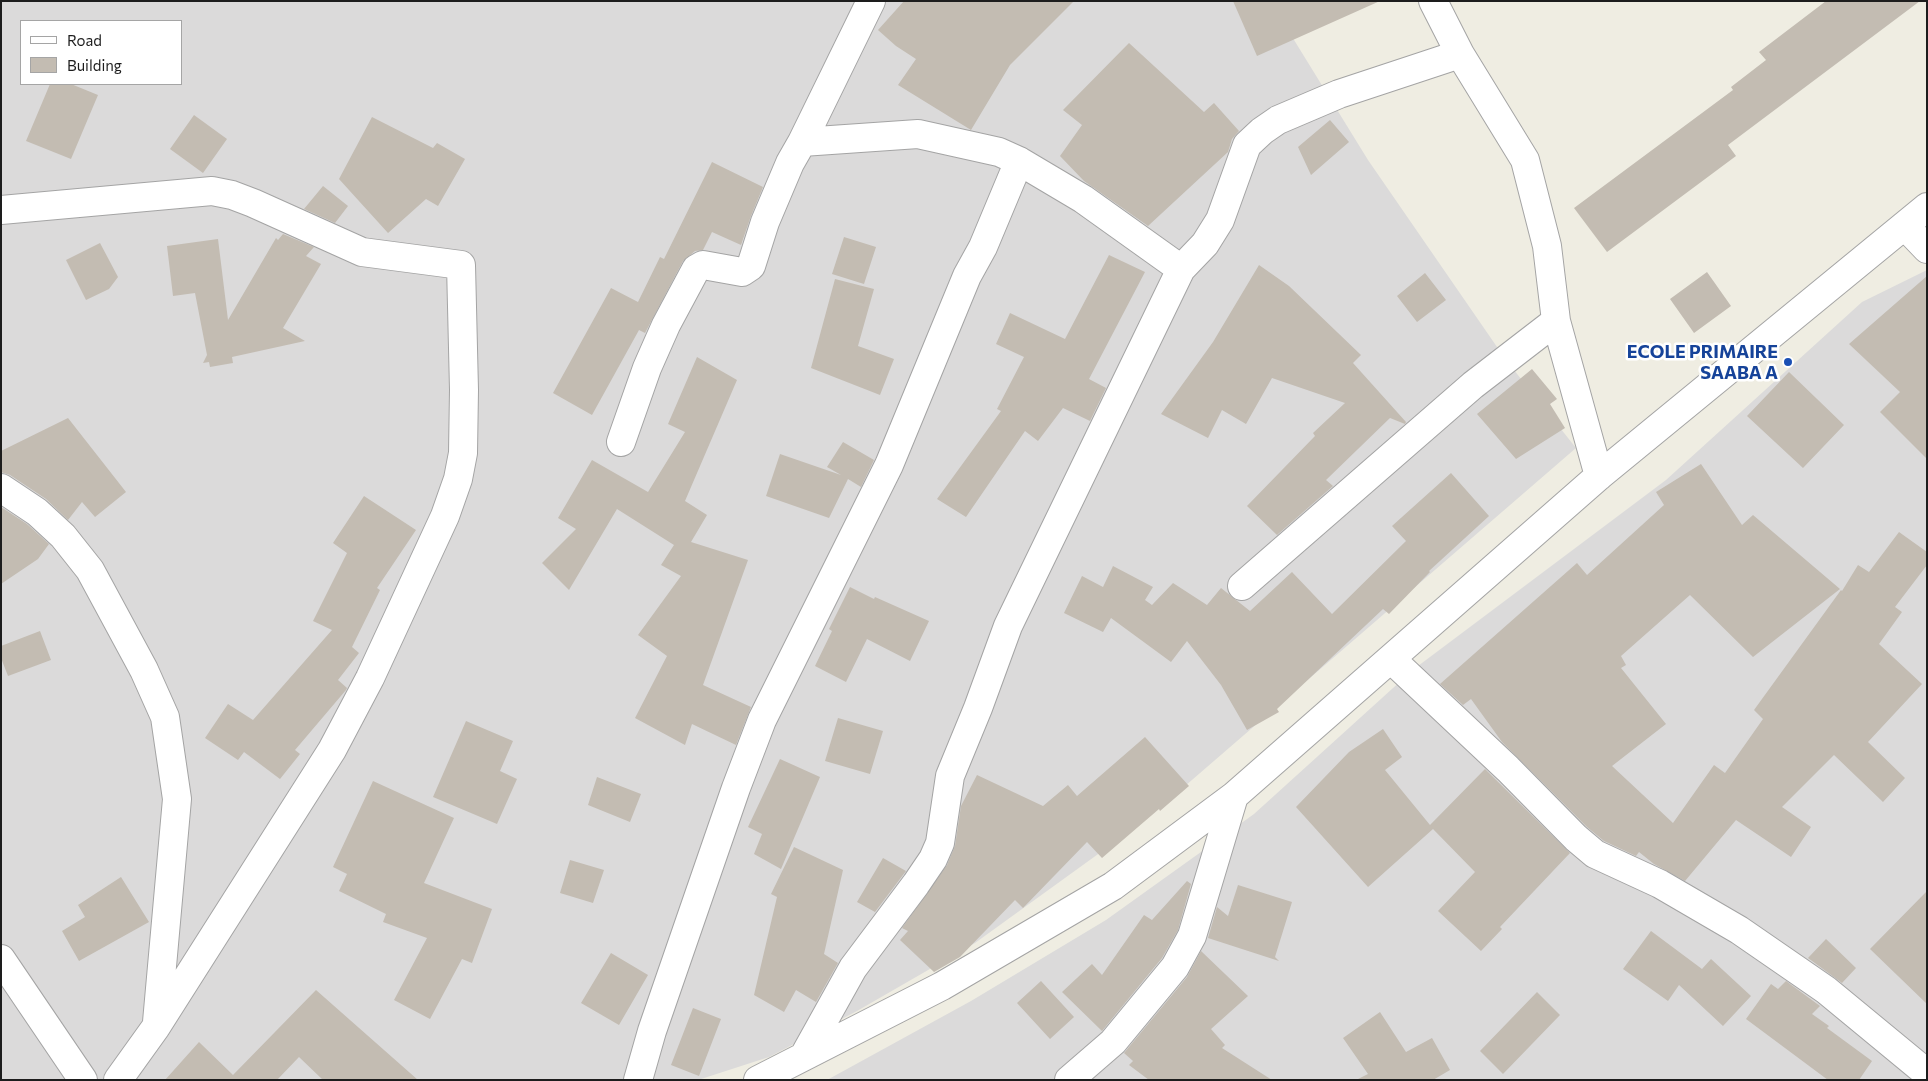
<!DOCTYPE html>
<html>
<head>
<meta charset="utf-8">
<style>
  body { margin:0 }
  #map { position:relative; width:1928px; height:1081px; overflow:hidden; background:#efede2; font-family:Commissioner,sans-serif }
  canvas { display:block }
  .frame { position:absolute; inset:0; border:2px solid #1d1d1d; pointer-events:none }
  .legend { position:absolute; left:20px; top:20px; width:162px; height:65px; box-sizing:border-box; background:#fff; border:1px solid #a5a5a5; margin:0; padding:6px 9px; list-style:none; font-size:15px; color:#1d1d1d }
  .legend li { display:flex; align-items:center; gap:10px; height:25px }
  .legend b { width:25px; border:1px solid #a5a5a5 }
</style>
</head>
<body>
<div id="map">
<canvas width="1928" height="1081"></canvas>
<div class="frame"></div>
<ul class="legend">
<li><b style="height:6px;background:#fff"></b>Road</li>
<li><b style="height:14px;background:#c3bcb2"></b>Building</li>
</ul>
</div>
<script>
const g = document.querySelector('canvas').getContext('2d');
g.lineJoin = 'round';
function paint(path, color) {
  g.fillStyle = color;
  g.fill(path, 'evenodd');
}
function toPath(rows) {
  const path = new Path2D();
  for (const r of rows) {
    path.moveTo(r[0], r[1]);
    for (let i = 2; i < r.length; i += 2) path.lineTo(r[i], r[i + 1]);
  }
  return path;
}
function trace(path, color, width, dash) {
  g.strokeStyle = color;
  g.lineWidth = width;
  g.lineCap = dash ? 'butt' : 'round';
  g.setLineDash(dash || []);
  g.stroke(path);
}
function label(font, color, halo, rows, align = 'center') {
  g.font = font + ' Commissioner,sans-serif';
  g.lineWidth = 5;
  g.setLineDash([]);
  g.textBaseline = 'middle';
  g.strokeStyle = halo;
  g.fillStyle = color;
  for (const [text, x, y, turn = 0] of rows) {
    g.save();
    g.translate(x, y);
    g.rotate((+turn || 0) * Math.PI / 180);
    g.textAlign = isNaN(turn) ? turn : align;
    if (halo) g.strokeText(text, 0, 0);
    g.fillText(text, 0, 0);
    g.restore();
  }
}
const residential = toPath([
  [1,1,1270,1,1368,160,1506,360,1576,448,1148,818,975,943,857,1011,769,1057,698,1080,1,1080],
  [21,21,181,21,181,84,21,84],
  [1927,270,1927,1080,827,1080,971,1001,1106,920,1254,814,1414,669,1666,480,1862,302]
]);
const building = toPath([
  [904,1,1074,1,1010,65,971,130,898,85,916,59,896,46,878,30],
  [1233,1,1380,1,1257,56],
  [1826,1,1920,1,1728,145,1736,156,1607,252,1574,208,1733,90,1731,87,1766,60,1759,52],
  [1129,43,1204,112,1214,103,1239,131,1232,139,1228,152,1148,226,1084,181,1060,156,1082,125,1063,110],
  [50,84,71,84,98,95,71,159,26,141],
  [194,115,227,139,203,173,170,149],
  [372,117,433,148,437,143,465,159,438,206,426,199,388,233,339,179],
  [1330,120,1349,142,1311,175,1298,147],
  [712,162,763,187,751,216,741,245,712,232,703,250,695,251,683,261,645,333,639,330,592,415,553,393,611,288,638,302,660,257,664,259],
  [323,186,348,206,335,223,304,209],
  [283,234,314,247,306,256,321,264,283,328,305,341,232,357,233,363,210,367,209,362,203,363,207,355,195,293,173,296,167,246,218,239,228,320,276,238,278,240],
  [844,237,876,247,864,284,832,274],
  [100,243,118,277,109,289,86,300,66,260],
  [1109,255,1145,272,1089,379,1106,388,1090,421,1063,408,1038,441,1025,431,966,517,937,499,1001,411,997,409,1024,357,996,344,1010,313,1065,339],
  [1259,265,1289,286,1361,355,1353,363,1406,422,1405,424,1390,418,1326,480,1333,486,1277,535,1247,506,1315,436,1313,433,1345,403,1272,378,1246,424,1222,410,1208,438,1161,414,1213,342],
  [1707,272,1731,306,1694,333,1670,299],
  [1425,273,1446,300,1417,322,1397,296],
  [1927,276,1927,459,1880,412,1900,392,1849,344],
  [835,279,874,289,858,346,894,359,880,395,811,368],
  [697,357,737,380,685,501,707,515,691,542,748,560,703,685,751,707,736,745,692,724,685,745,635,718,667,656,638,635,681,576,661,565,674,545,617,509,569,590,542,563,576,529,558,518,592,460,648,492,685,432,668,424],
  [1532,369,1557,399,1550,404,1565,428,1516,459,1477,414],
  [1789,372,1844,425,1803,468,1747,416],
  [68,418,126,492,95,517,82,502,68,520,46,499,10,475,1,472,1,451],
  [843,442,874,460,861,487,848,479,829,518,766,496,780,454,841,475,827,467],
  [1701,464,1742,525,1753,515,1840,589,1753,657,1690,595,1621,656,1626,665,1621,668,1666,724,1612,766,1673,823,1714,765,1725,773,1763,719,1754,710,1841,590,1842,591,1858,565,1869,572,1899,532,1927,552,1927,565,1895,607,1902,612,1879,644,1922,684,1868,742,1905,778,1883,802,1834,755,1782,807,1811,827,1791,857,1736,820,1685,881,1654,864,1639,852,1636,856,1604,841,1587,827,1502,742,1471,699,1463,705,1440,684,1577,563,1587,575,1664,505,1656,492],
  [1451,473,1489,516,1429,571,1430,572,1389,614,1383,609,1277,709,1279,712,1247,730,1221,685,1187,641,1171,662,1111,618,1103,632,1064,613,1082,576,1103,587,1113,566,1153,587,1145,600,1152,605,1173,583,1207,605,1221,588,1250,611,1292,572,1332,614,1406,541,1392,526],
  [364,496,416,530,377,588,380,590,352,647,359,653,338,680,347,688,346,690,295,750,300,754,280,779,244,752,238,760,205,738,228,704,253,720,332,630,313,621,347,553,333,543],
  [1,507,27,524,49,544,38,559,1,584],
  [850,587,874,599,875,597,929,621,910,661,867,639,846,682,815,666,832,631,829,629],
  [40,631,51,660,8,676,1,658,1,646],
  [838,718,883,731,870,774,825,761],
  [466,721,513,741,500,771,517,779,497,824,433,797],
  [1383,729,1402,757,1385,770,1430,825,1485,769,1570,853,1500,927,1502,929,1481,951,1438,911,1475,872,1433,829,1368,887,1296,807,1349,752],
  [1145,737,1189,786,1160,811,1159,809,1102,858,1087,842,1023,908,1015,900,960,957,934,972,900,940,908,931,902,928,947,865,955,846,961,806,977,775,1043,806,1068,785,1077,796],
  [780,759,820,777,781,869,754,854,762,834,748,827],
  [597,777,641,794,630,822,588,805],
  [373,781,454,818,424,883,492,909,472,963,462,959,430,1019,394,1000,427,938,383,922,386,914,339,891,347,874,333,867],
  [794,847,843,870,824,954,838,963,816,1002,796,990,784,1012,754,995,777,897,771,894],
  [883,858,906,871,875,912,857,902],
  [570,860,604,870,593,903,560,893],
  [121,877,149,922,79,961,62,931,85,917,78,905],
  [1187,881,1191,884,1178,930,1162,958,1102,1031,1062,992,1092,964,1102,975,1144,915,1152,920],
  [1238,885,1292,902,1275,957,1279,961,1208,938,1217,907,1228,916],
  [1927,891,1927,1004,1870,949],
  [1651,931,1702,969,1711,959,1751,996,1723,1026,1679,985,1668,1001,1623,969],
  [1826,939,1856,968,1842,983,1808,958],
  [1201,951,1248,996,1211,1029,1225,1045,1222,1048,1272,1080,1149,1080,1129,1065,1133,1061,1124,1053,1187,977],
  [611,953,648,975,619,1025,581,1003],
  [1041,981,1074,1017,1050,1039,1017,1003],
  [1786,981,1820,1006,1812,1014,1829,1026,1827,1028,1872,1061,1859,1080,1828,1080,1746,1019,1771,984,1778,989],
  [316,990,418,1080,323,1080,299,1057,277,1080,165,1080,199,1042,233,1075],
  [1537,992,1560,1015,1503,1074,1480,1051],
  [693,1008,721,1019,699,1076,671,1065],
  [1380,1012,1406,1052,1432,1038,1450,1070,1433,1080,1356,1080,1368,1074,1343,1038]
]);
const street = toPath([
  [1433,1,1460,54,1525,160,1547,246,1556,321,1599,476],
  [802,142,871,1],
  [1,210,212,191,232,195,253,203,362,252,461,265,464,390,463,453,458,479,445,516,370,678,332,750,156,1027,118,1080],
  [1905,226,1927,249],
  [621,442,647,368,666,325,696,269,703,265,742,272,751,266,765,222,790,163,802,142,918,134,999,152,1019,161,1083,199,1181,269],
  [1,488,37,512,63,536,90,570,144,670,165,717,177,799,157,1022],
  [1242,586,1473,385,1556,321],
  [1391,659,1508,769,1576,838,1595,854,1660,884,1739,930,1826,990,1923,1070],
  [1,959,83,1080],
  [804,1056,853,968,916,884,933,859,940,843,950,776,978,708,1008,626,1181,269,1205,244,1220,220,1247,145,1262,131,1278,120,1339,94,1460,54],
  [638,1080,652,1031,736,788,762,720,889,465,967,276,983,247,1019,161],
  [758,1080,942,986,1113,886,1234,796,1599,476,1927,207],
  [1069,1080,1113,1042,1175,967,1192,936,1234,796]
]);
const markers = [
  [1788,362,5,"#1a4fb4"]
];
const transitNames = [
  ["ECOLE PRIMAIRE",1778,352],
  ["SAABA A",1778,373]
];
paint(residential, '#dbdada');
paint(building, '#c3bcb2');
trace(street, '#a4a4a4', 30);
trace(street, '#fff', 28);
for (const [x, y, r, color] of markers) {
  const dot = new Path2D();
  dot.arc(x, y, r, 0, 2 * Math.PI);
  g.fillStyle = color;
  g.fill(dot);
  trace(dot, '#fff', 2);
}
label('bold 18px', '#164399', '#fff', transitNames, 'right');
</script>
</body>
</html>
